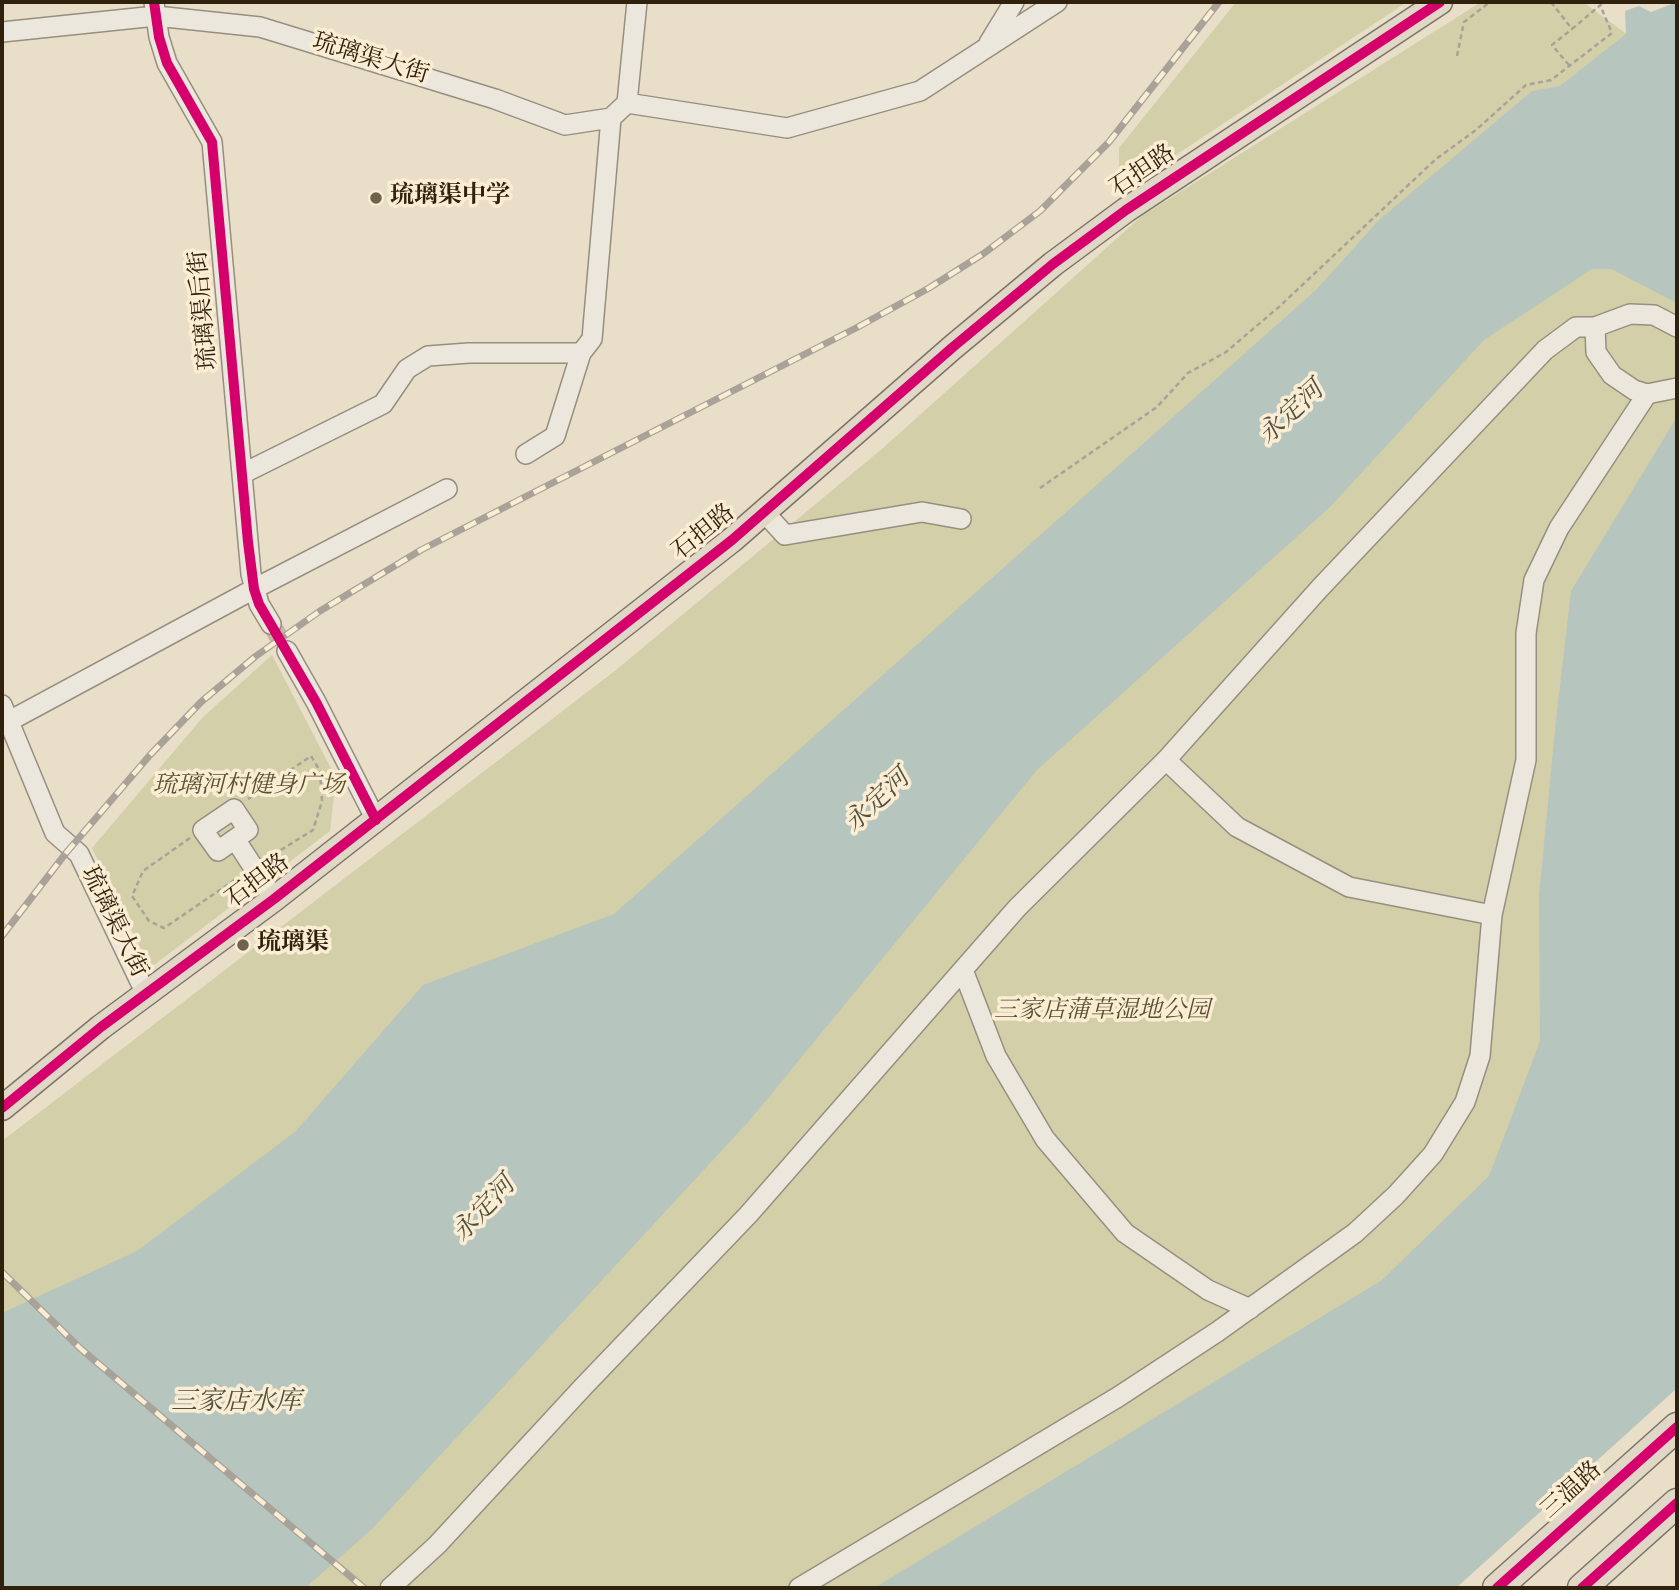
<!DOCTYPE html>
<html>
<head>
<meta charset="utf-8">
<style>
  body { margin:0 }
  #map { position:relative; width:1679px; height:1590px; overflow:hidden; background:#e9dec8; font-family:"Sorts Mill Goudy",serif }
  canvas { display:block }
  .frame { position:absolute; inset:0; border:4px solid #2f210b; pointer-events:none }
</style>
</head>
<body>
<div id="map">
<canvas width="1679" height="1590"></canvas>
<div class="frame"></div>
</div>
<script>
const g = document.querySelector('canvas').getContext('2d');
g.lineJoin = 'round';
function paint(path, color) {
  g.fillStyle = color;
  g.fill(path, 'evenodd');
}
function toPath(rows) {
  const path = new Path2D();
  for (const r of rows) {
    path.moveTo(r[0], r[1]);
    for (let i = 2; i < r.length; i += 2) path.lineTo(r[i], r[i + 1]);
  }
  return path;
}
function trace(path, color, width, dash) {
  g.strokeStyle = color;
  g.lineWidth = width;
  g.lineCap = dash ? 'butt' : 'round';
  g.setLineDash(dash || []);
  g.stroke(path);
}
function label(font, color, halo, rows, align = 'center') {
  g.font = font + ' "Sorts Mill Goudy","Noto Serif SC",serif';
  g.lineWidth = 7;
  g.setLineDash([]);
  g.textBaseline = 'middle';
  g.strokeStyle = halo;
  g.fillStyle = color;
  for (const [text, x, y, turn = 0] of rows) {
    g.save();
    g.translate(x, y);
    g.rotate((+turn || 0) * Math.PI / 180);
    g.textAlign = isNaN(turn) ? turn : align;
    if (halo) g.strokeText(text, 0, 0);
    g.fillText(text, 0, 0);
    g.restore();
  }
}
const green = toPath([
  [1236,2,1407,2,1147,174,1119,167,1119,148],
  [1481,2,1583,2,1677,71,1677,1388,1456,1588,2,1588,2,1141,616,670,883,448,1142,216],
  [272,655,336,778,330,831,150,968,92,848,203,717]
]);
const water = toPath([
  [1677,2,1677,303,1611,269,1592,269,1484,340,1330,507,1037,770,750,1120,371,1530,305,1588,2,1588,2,1313,137,1251,296,1131,423,985,614,914,1316,290,1379,220,1532,91,1560,86,1626,34,1625,11,1639,6,1651,12],
  [1677,417,1677,1388,1456,1588,874,1588,1382,1280,1489,1176,1540,1041,1539,896,1556,720,1571,591]
]);
const minorTunnel = toPath([
  [271,624,287,651]
]);
const path = toPath([
  [1551,2,1572,29,1604,2],
  [1457,56,1464,22,1490,2],
  [1569,65,1552,45,1572,29],
  [1040,488,1157,407,1188,373,1226,352,1280,306,1436,159,1476,130,1526,85,1551,80,1612,33,1600,5],
  [248,799,311,756,320,771,322,801,313,830,268,858],
  [190,838,143,871,132,896,149,921,164,928,239,877]
]);
const minor = toPath([
  [154,2,159,37,167,63,212,142,251,574,259,604,271,624],
  [2,32,156,16,260,27,495,99,565,125,611,118,627,103,637,2],
  [989,43,1014,2],
  [627,103,787,128,920,91,1057,2],
  [1595,327,1596,352,1612,375,1634,390,1647,394],
  [526,454,555,436,581,353],
  [242,474,383,404,407,369,428,356,469,353,581,353,592,339,611,118],
  [764,512,785,535,922,512,961,519],
  [287,651,316,702,376,820],
  [2,705,55,833,79,854,146,994],
  [2,725,254,589,447,489],
  [1166,760,1237,827,1349,887,1492,915],
  [235,839,248,830,234,809,203,830,218,851,235,839,274,899],
  [963,970,996,1056,1045,1139,1125,1233,1208,1290,1250,1309],
  [390,1588,437,1545,584,1386,748,1215,1017,908,1166,760,1320,588,1545,350,1576,327,1595,327,1630,314,1654,315,1677,327],
  [799,1588,1118,1397,1217,1332,1355,1233,1396,1195,1433,1154,1465,1102,1480,1056,1492,915,1526,760,1526,633,1534,580,1559,528,1647,394,1677,388]
]);
const major = toPath([
  [2,1108,101,1027,274,899,732,540,953,347,1053,264,1126,210,1440,2]
]);
const highway = toPath([
  [1497,1588,1677,1427],
  [1582,1588,1677,1503]
]);
const rail = toPath([
  [2,936,66,853,150,755,201,702,256,656,320,611,421,550,856,328,929,288,983,254,1040,211,1109,142,1219,2],
  [2,1272,81,1349,364,1588]
]);
const cycleway = toPath([
  [154,2,159,37,167,63,212,142,248,542,254,589,259,604,316,702,376,820],
  [2,1108,101,1027,274,899,732,540,953,347,1053,264,1126,210,1440,2],
  [1497,1588,1677,1427],
  [1582,1588,1677,1503]
]);
const markers = [
  [376,198,7,"#70634d"],
  [243,945,7,"#70634d"]
];
const streetNames = [
  ["琉璃渠大街",370,61,17],
  ["石担路",1144,173,-34],
  ["琉璃渠后街",206,310,-95],
  ["石担路",705,534,-39],
  ["石担路",259,883,-37],
  ["琉璃渠大街",112,923,64],
  ["三温路",1573,1492,-42]
];
const poiNames = [
  ["琉璃渠中学",390,198],
  ["琉璃渠",257,945]
];
const parkNames = [
  ["琉璃河村健身广场",249,788],
  ["三家店蒲草湿地公园",1102,1013]
];
const waterNames = [
  ["永定河",1293,415,-43],
  ["永定河",879,803,-43],
  ["永定河",486,1211,-47],
  ["三家店水库",236,1405]
];
paint(green, '#d3cfa8');
paint(water, '#b6c6be');
trace(minorTunnel, '#c4b8a2', 19, [19, 10]);
trace(minor, '#968f80', 22);
trace(major, '#7c7467', 27);
trace(highway, '#7c7467', 31);
trace(path, '#a8a298', 2.5, [5, 3.5]);
trace(minor, '#ece7dc', 19);
trace(major, '#e0d7c7', 24);
trace(highway, '#e0d7c7', 28);
trace(rail, '#a8a298', 7);
trace(rail, '#faedd3', 4.5, [13]);
trace(cycleway, '#d6006c', 10);
for (const [x, y, r, color] of markers) {
  const dot = new Path2D();
  dot.arc(x, y, r, 0, 2 * Math.PI);
  g.fillStyle = color;
  g.fill(dot);
  trace(dot, '#faedd3', 2.5);
}
label('24px', '#2f210b', '#faedd3', streetNames);
label('bold 24px', '#2f210b', '#faedd3', poiNames, 'left');
label('italic 24px', '#5b5132', '#faedd3', parkNames);
label('italic 26px', '#51503f', '#faedd3', waterNames);
</script>
</body>
</html>
